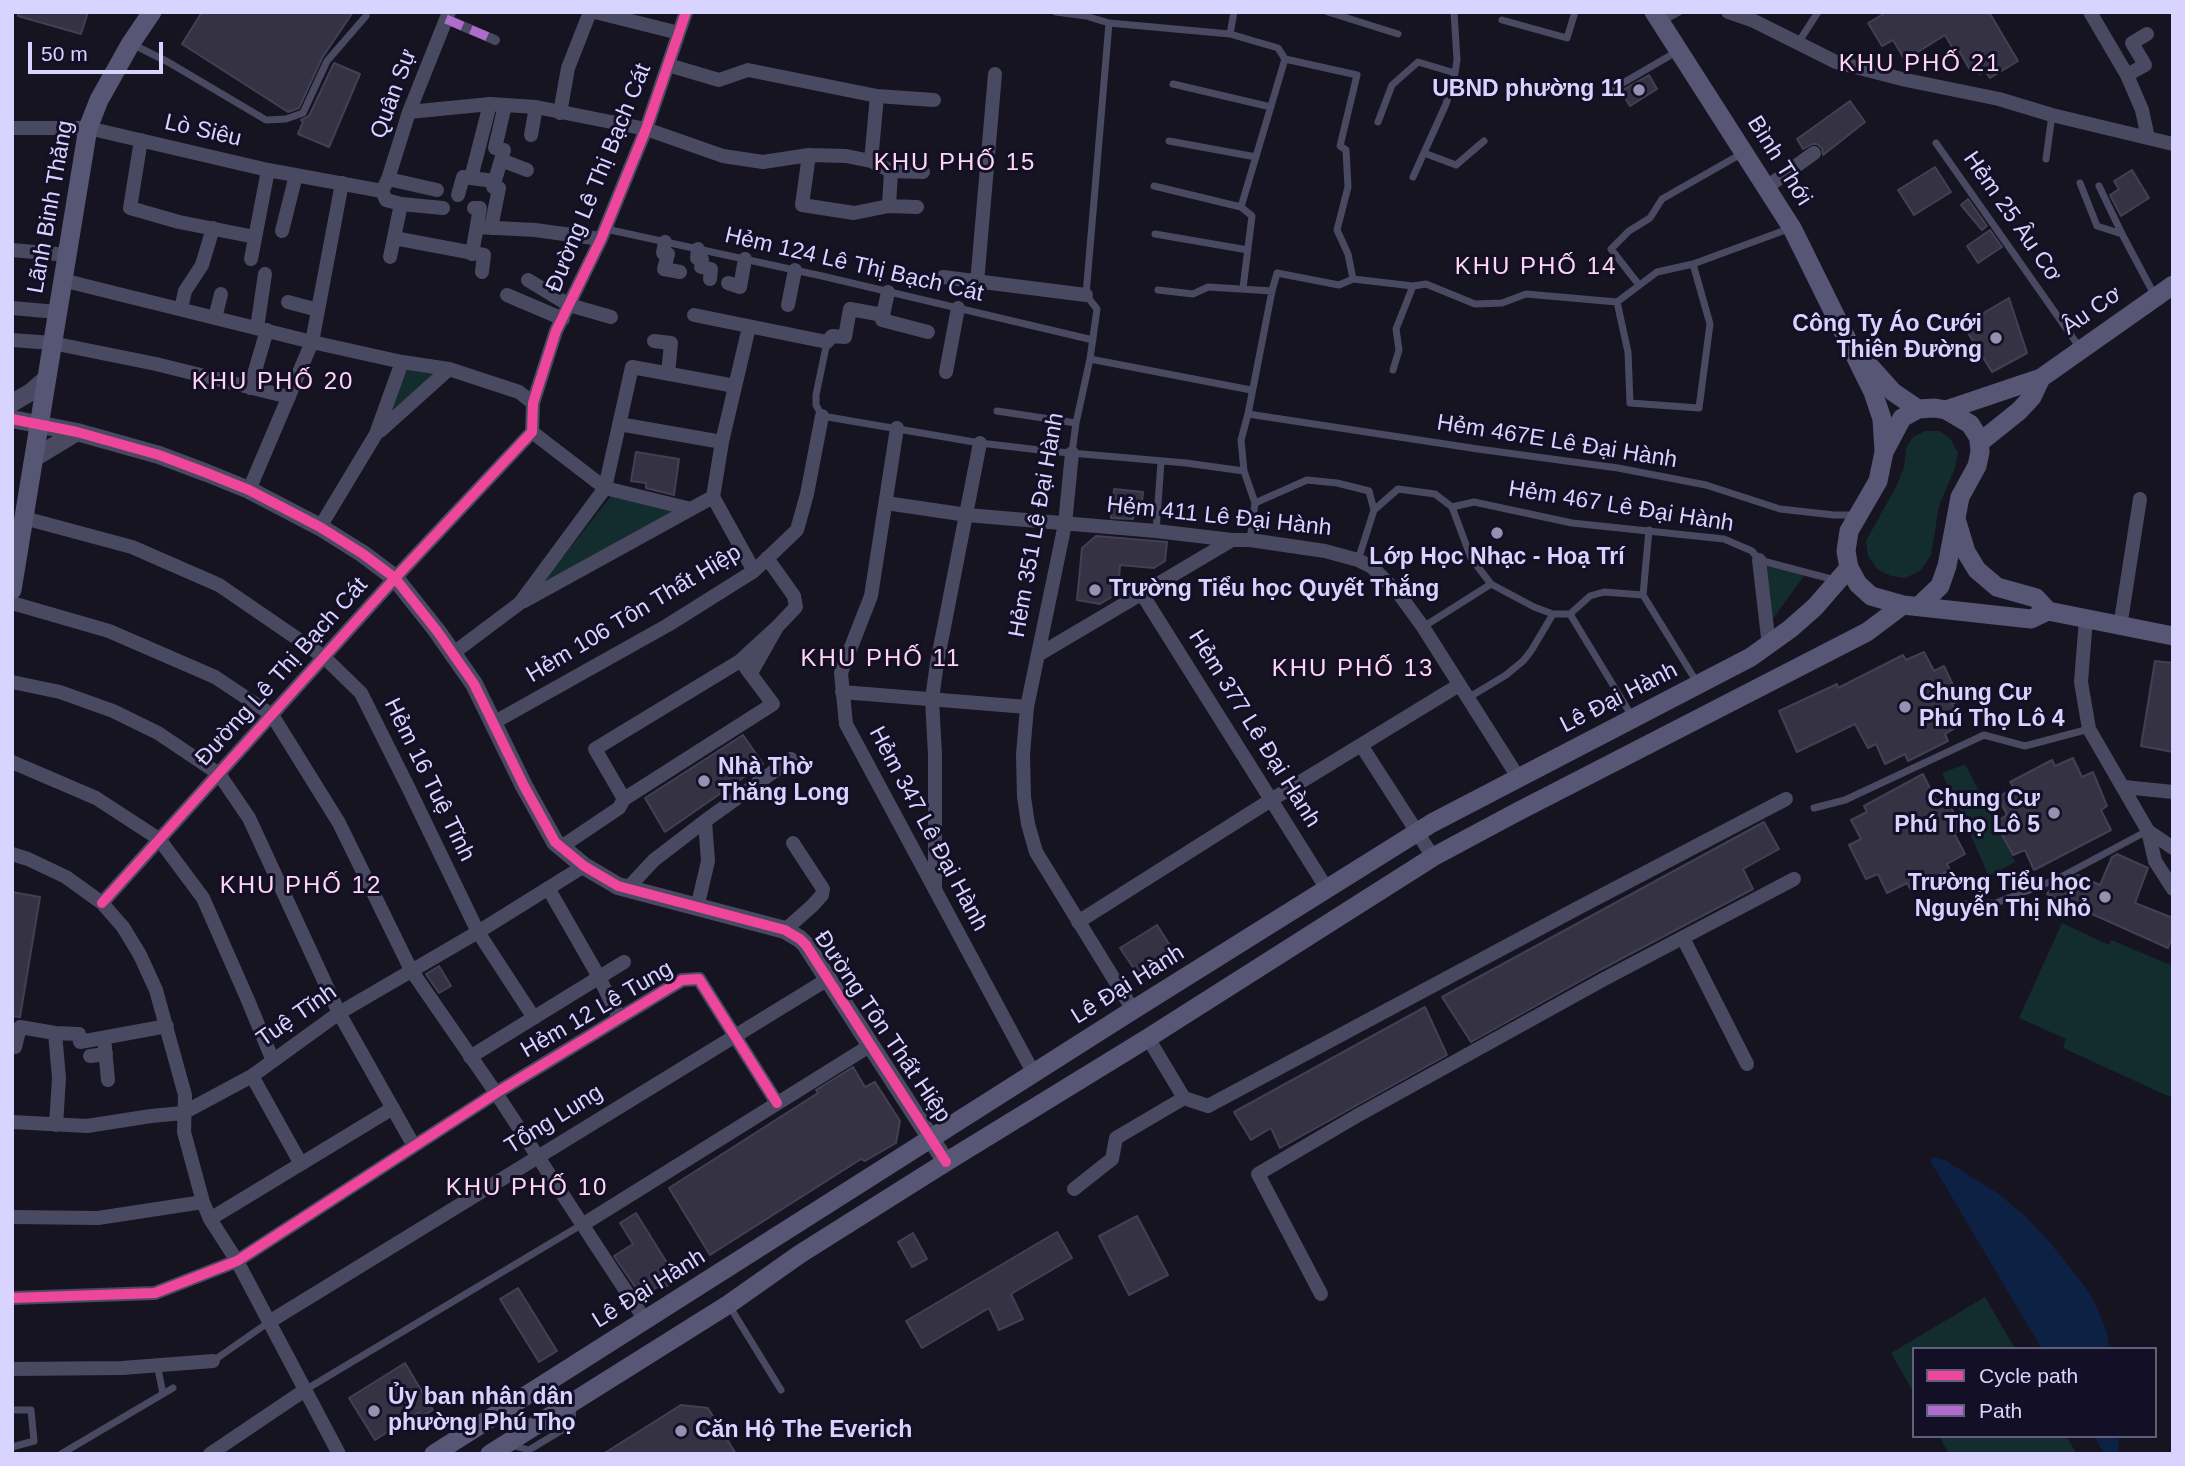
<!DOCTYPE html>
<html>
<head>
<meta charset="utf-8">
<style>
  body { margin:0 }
  #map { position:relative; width:2185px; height:1466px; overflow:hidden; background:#161421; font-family:Helvetica,sans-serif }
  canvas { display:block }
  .frame { position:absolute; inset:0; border:14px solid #d9d4ff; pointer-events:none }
  .legend { position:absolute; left:1912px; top:1347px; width:245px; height:91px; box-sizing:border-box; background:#130f26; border:2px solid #625e7d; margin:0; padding:9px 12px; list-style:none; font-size:21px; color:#d9d4ff }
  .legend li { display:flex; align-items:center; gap:14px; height:35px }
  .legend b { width:35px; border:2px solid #625e7d }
  .scale { position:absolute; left:28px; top:42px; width:135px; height:32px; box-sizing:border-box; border:4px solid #d9d4ff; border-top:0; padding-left:9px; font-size:21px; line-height:24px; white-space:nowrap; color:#d9d4ff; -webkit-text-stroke:5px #130f26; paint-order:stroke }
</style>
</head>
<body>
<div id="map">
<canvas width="2185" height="1466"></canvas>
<div class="frame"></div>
<ul class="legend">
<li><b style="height:9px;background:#ed469a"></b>Cycle path</li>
<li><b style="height:9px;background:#b06ccc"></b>Path</li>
</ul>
<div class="scale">50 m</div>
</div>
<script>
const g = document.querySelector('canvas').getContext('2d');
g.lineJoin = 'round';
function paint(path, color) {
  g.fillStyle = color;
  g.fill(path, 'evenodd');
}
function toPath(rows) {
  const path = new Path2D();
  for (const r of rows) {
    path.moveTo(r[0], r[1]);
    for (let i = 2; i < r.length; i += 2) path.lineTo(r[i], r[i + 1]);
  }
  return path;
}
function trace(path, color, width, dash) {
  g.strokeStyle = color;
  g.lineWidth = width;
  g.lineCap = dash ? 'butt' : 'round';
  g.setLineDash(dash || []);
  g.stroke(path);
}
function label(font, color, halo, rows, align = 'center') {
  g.font = font + ' Helvetica,sans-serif';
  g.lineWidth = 6;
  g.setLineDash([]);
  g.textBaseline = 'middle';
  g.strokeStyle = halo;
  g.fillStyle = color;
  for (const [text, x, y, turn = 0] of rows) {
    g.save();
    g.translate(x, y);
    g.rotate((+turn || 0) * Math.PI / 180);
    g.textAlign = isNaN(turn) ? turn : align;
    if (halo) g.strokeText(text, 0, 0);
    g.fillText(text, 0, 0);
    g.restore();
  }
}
const green = toPath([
  [410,360,442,368,388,419],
  [1925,431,1939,431,1950,438,1958,453,1955,468,1939,506,1931,555,1921,570,1906,578,1891,576,1877,569,1868,556,1866,541,1897,485,1904,467,1906,448,1913,437],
  [612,495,676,511,539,587],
  [1768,564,1804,576,1769,624,1763,571],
  [1965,764,2015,862,1989,876,1942,773],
  [2062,923,2109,945,2111,940,2173,966,2173,1091,2170,1097,2063,1048,2066,1039,2019,1018],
  [1985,1297,2015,1349,1914,1349,1914,1393,1891,1353],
  [1939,1436,2066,1436,2077,1454,1949,1454]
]);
const water = toPath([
  [1932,1157,1945,1160,1997,1193,2023,1214,2047,1239,2086,1288,2097,1307,2107,1333,2109,1349,2042,1349,1931,1162],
  [2094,1436,2119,1436,2118,1454,2104,1454]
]);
const building = toPath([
  [18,12,88,12,81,34,18,16,18,12],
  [202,12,353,12,322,58,299,108,288,112,182,44,202,12],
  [1887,12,1989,12,2018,61,1990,78,1985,71,1980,74,1976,67,1970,70,1958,49,1955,52,1945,35,1905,60,1893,40,1882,46,1868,23,1887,12],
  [334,63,360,74,329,147,298,134,303,122,301,120,309,116,334,63],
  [1649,75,1657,89,1630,106,1621,91,1649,75],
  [1850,101,1865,122,1823,155,1822,148,1817,144,1812,144,1803,149,1797,139,1850,101],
  [1935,167,1951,192,1914,215,1898,190,1935,167],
  [2132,170,2149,198,2121,216,2110,195,2119,189,2114,181,2132,170],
  [1968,199,1987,226,1982,230,1961,205,1968,199],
  [1990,230,2002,247,1978,263,1967,246,1990,230],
  [2009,298,2027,353,1992,372,1963,325,2009,298],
  [636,452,679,459,674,495,646,488,646,483,631,481,636,452],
  [1114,489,1143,492,1141,511,1134,510,1133,519,1111,518,1114,489],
  [1096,536,1167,542,1165,561,1154,568,1120,565,1118,593,1100,604,1077,600,1082,548,1096,536],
  [1924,652,1934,671,1944,666,1960,700,1952,704,1962,724,1945,734,1948,741,1908,761,1905,754,1885,764,1876,744,1868,748,1855,724,1797,752,1779,711,1837,684,1838,688,1903,655,1906,660,1924,652],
  [2155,661,2173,663,2173,752,2141,746,2155,661],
  [743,735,763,764,665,832,645,798,743,735],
  [2073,758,2082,777,2093,772,2107,806,2101,810,2111,830,2034,870,2025,850,2013,855,1995,822,2007,815,1998,797,2014,788,2010,782,2052,760,2055,766,2073,758],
  [1923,774,1936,801,1946,795,1961,830,1954,833,1965,854,1947,864,1950,870,1911,890,1907,883,1887,893,1878,874,1866,879,1849,845,1861,839,1851,820,1867,812,1864,806,1923,774],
  [1764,822,1779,849,1743,869,1753,889,1600,970,1471,1042,1442,997,1764,822],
  [2117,854,2148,868,2135,903,2173,918,2173,935,2168,948,2047,894,2051,888,2078,875,2100,885,2112,857,2117,854],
  [12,892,40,897,20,1017,12,1016,12,892],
  [1157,925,1176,955,1145,976,1139,976,1120,948,1157,925],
  [439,966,451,986,439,993,426,974,439,966],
  [1425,1007,1447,1055,1280,1148,1271,1128,1251,1140,1234,1112,1425,1007],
  [853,1067,865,1087,875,1082,900,1121,896,1143,865,1161,861,1159,710,1255,669,1188,818,1093,816,1090,853,1067],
  [636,1213,677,1279,661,1290,659,1286,642,1297,614,1256,633,1244,620,1223,636,1213],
  [1137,1216,1168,1275,1129,1295,1099,1236,1137,1216],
  [1057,1232,1072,1258,1011,1294,1023,1319,999,1330,989,1308,922,1348,906,1321,1057,1232],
  [913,1233,927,1259,912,1267,898,1242,913,1233],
  [518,1288,557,1351,539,1362,500,1299,518,1288],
  [405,1363,433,1410,421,1417,419,1412,375,1440,349,1398,405,1363],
  [681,1405,708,1408,736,1454,603,1454,681,1405]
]);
const service = toPath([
  [1056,12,1086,16,1109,23,1230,34,1278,48,1285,59,1357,75,1340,146,1346,150,1348,187,1337,230,1348,254,1353,279],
  [1328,12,1398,34],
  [1502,20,1567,38,1575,12],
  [1661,22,1679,12],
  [1230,34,1234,12],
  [1798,43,1818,12],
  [132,44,168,62,266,120,286,119,303,113,327,61,366,16],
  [1173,84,1271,107],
  [1609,91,1678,51],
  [1378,122,1392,85,1418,62,1455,73],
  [1169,141,1256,157],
  [1936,143,2080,348],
  [1424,153,1456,165,1484,141],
  [2046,159,2052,115],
  [1413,177,1446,104,1455,73,1457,60,1454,12],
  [2080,183,2097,226,2122,234],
  [1154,186,1241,207],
  [2099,186,2122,234,2155,296],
  [606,229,822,276,1093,340],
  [1155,234,1248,250],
  [1639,285,1611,249,1629,231,1650,218,1662,199,1741,154],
  [1243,288,1252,216,1241,207,1285,59],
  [1158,290,1193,294,1208,287,1272,291,1277,273,1339,285,1353,279,1413,286,1426,284,1475,304,1502,303,1526,294,1617,302,1657,272,1693,264,1791,228],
  [1617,302,1628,352,1630,403,1699,408,1710,324,1693,264],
  [827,342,816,395,816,405,822,416,980,443,1048,451,1186,463,1244,471],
  [1090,359,1251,390],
  [1393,370,1399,350,1396,329,1413,286],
  [997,411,1076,423],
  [1248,414,1478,449,1618,468,1706,485,1780,509,1834,515,1853,515],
  [1072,453,1076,423,1090,359,1097,309,1086,295,1109,23],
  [1255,503,1307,480,1337,483,1369,491,1374,510,1398,489,1435,494,1452,507,1474,502,1572,523,1724,539,1752,551,1759,560,1835,580],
  [1452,507,1471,558,1491,584,1534,607,1553,614,1570,614],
  [1649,530,1643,595,1698,684],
  [1156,531,1161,462],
  [1250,540,1255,503,1244,471,1241,440,1248,414,1272,291],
  [1358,560,1374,510],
  [1570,614,1633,718],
  [1570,614,1590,596,1604,592,1643,595],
  [1423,627,1491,584],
  [1468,698,1506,675,1523,661,1531,651,1553,614],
  [1814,808,1845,800,1984,735,2025,746,2089,729],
  [1944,905,1996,903,2057,879,2147,831],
  [730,1307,781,1390],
  [213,1361,269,1322],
  [157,1364,163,1394],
  [305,1390,581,1225],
  [12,1410,31,1410,34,1441,12,1447],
  [511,1445,529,1450,572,1424,573,1404],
  [61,1454,173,1388]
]);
const pedestrian = toPath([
  [446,19,495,40]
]);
const minor = toPath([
  [595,12,679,33],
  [1728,12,1754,21,1836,62,1906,80,1999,99,2052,115,2173,144],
  [2090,12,2127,75,2142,110,2148,138],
  [668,65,719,80,748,70,877,96,934,100],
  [2127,75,2145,65,2132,43,2147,34],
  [409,112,490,104,536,107,646,129,723,156,763,162,809,155,846,156,871,161,891,171,923,172],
  [560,113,568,68,590,12],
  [12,128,88,128,268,170,382,191],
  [531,135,536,107],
  [141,140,130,208,179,222,255,237],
  [809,155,802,205,854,213,889,206],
  [501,160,527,170],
  [871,161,877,96],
  [891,171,889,206,917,207],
  [471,178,490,104],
  [388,179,437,190],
  [1767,187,1814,153],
  [382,191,388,179,409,112,449,12],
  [382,191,386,200,401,204,390,257],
  [458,195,463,177,494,181],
  [401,204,443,208],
  [477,227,535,230,601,239],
  [491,228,499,188,493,187,504,150,495,148,505,105],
  [282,231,296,175],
  [394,238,484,255,482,272],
  [665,242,663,253,668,254,664,269,680,272],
  [698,249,697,258,702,259,701,267,711,269,710,279],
  [12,250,68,255],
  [472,254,480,208,474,208],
  [251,259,268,170],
  [943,277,1086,295],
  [62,280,312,342,402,362,449,369,519,392,533,403],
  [528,280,569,305,611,317],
  [728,283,740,287,745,259],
  [977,283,995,74],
  [507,295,563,319],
  [288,302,318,310],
  [788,305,795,270],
  [12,308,57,312],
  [181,309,185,291,202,265,213,228],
  [694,315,827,342,832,336,845,337,850,309,883,315,882,320,928,332],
  [883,315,888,292],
  [215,318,221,294],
  [257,328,265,274],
  [12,340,52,343,156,364,289,397],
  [654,341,671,343,668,374],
  [946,372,958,308],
  [250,388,267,330],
  [619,424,722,442],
  [897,428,871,596,841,673,846,724,1034,1074],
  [380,431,449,369],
  [532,432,605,488,691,509,713,497],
  [1072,453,1065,524,1027,707,1023,754,1024,797,1028,824,1036,852,1133,1010],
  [249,490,312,342,342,183],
  [713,497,722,442,749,327],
  [713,497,754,571],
  [886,503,967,515,1156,531,1232,540,1250,540,1325,551,1358,560,1372,567,1399,594,1423,627,1518,777],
  [24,518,132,547,219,585,324,657,361,693,408,787,478,932,534,1018],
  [320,527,376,434,402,362],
  [767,558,794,596,796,607,777,627],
  [1759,560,1769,646],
  [1142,594,1327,889],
  [524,601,691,509],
  [12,603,109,631,215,677,272,715,339,823,411,970,496,1093,645,1320],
  [2086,619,2081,682,2089,729,2148,831,2155,861,2173,889],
  [2120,627,2140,499],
  [452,654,520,603,605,488,632,367,735,386],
  [1038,655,1232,540],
  [12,682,60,692,113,711,158,733,219,774,249,818,339,1013,414,1146],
  [842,692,1027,707],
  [493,723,668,625,754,571,797,530,807,494,822,416],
  [1361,745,1433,857],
  [12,762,96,798,159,839,203,898,247,998,273,1061],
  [2124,787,2173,792],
  [624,799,595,749,740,661,777,627,751,673],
  [2148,831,2173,848],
  [561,847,619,808,624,799,773,704,746,668],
  [12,854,28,859,66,877,102,903,123,927,140,955,156,990,185,1095,184,1132,203,1202,210,1219,237,1261,339,1454],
  [548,888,599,977,619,1018],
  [628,888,654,860,705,821,791,759],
  [935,890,935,755,932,699,937,663,980,443],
  [102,903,395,578,532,432,533,403,556,331,601,239,646,129,686,12],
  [697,908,708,861,705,821],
  [1078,922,1271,800,1459,685],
  [785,930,812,906,822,895,823,889,793,843],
  [1683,938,1747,1064],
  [104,1038,108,1080],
  [1148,1038,1184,1098,1208,1106,1576,909,1786,799],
  [12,1047,15,1047,20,1027,55,1033],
  [90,1056,106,1054],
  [470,1057,624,962],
  [252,1076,301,1164],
  [12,1122,87,1126,151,1116,183,1113,252,1076,339,1013,478,932,584,866],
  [56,1125,59,1078,55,1033,79,1034,80,1042,167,1026],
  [1074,1189,1112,1159,1116,1138,1184,1098],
  [12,1217,98,1218,203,1202],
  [210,1219,393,1108],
  [582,1225,871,1045],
  [1321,1294,1258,1174,1360,1114,1604,979,1794,879],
  [12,1298,155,1293,237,1261,496,1093,682,980,699,979,777,1103],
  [269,1322,828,979],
  [12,1369,122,1368,213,1361],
  [210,1454,305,1390]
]);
const tertiary = toPath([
  [12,403,31,392,47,378],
  [12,419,77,432,159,455,207,473,249,490,320,527,363,554,395,578,437,631,474,684,524,786,555,842,584,866,618,886,785,930,800,939,806,945,946,1162],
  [34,458,77,432]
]);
const secondary = toPath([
  [1654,12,1792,228,1873,392,1882,419,1884,451],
  [1867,363,1893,392,1918,409],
  [1946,410,2041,378,2173,285],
  [1979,443,2019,411,2032,397,2041,378],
  [1957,522,1966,552,1977,570,1997,587,2036,598,2048,611,2173,636],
  [12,590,88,128,99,100,131,43,152,12],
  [1919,606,1940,586,1947,566,1960,497,1977,466,1980,452,1979,438,1970,424,1946,410,1935,408,1918,409,1902,418,1884,452,1878,481,1849,531,1846,551,1849,568,1858,584,1871,596,1903,605,2031,619,2048,611],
  [434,1454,1133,1010,1432,823,1751,657,1790,629,1815,607,1849,568],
  [490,1454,729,1304,800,1254,946,1162,1148,1038,1433,857,1517,812,1867,632,1903,605]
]);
const quiet = toPath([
  [446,19,495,40]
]);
const cycleway = toPath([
  [12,419,77,432,159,455,207,473,249,490,320,527,363,554,395,578,437,631,474,684,524,786,555,842,584,866,618,886,785,930,800,939,806,945,946,1162],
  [102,903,395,578,532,432,533,403,556,331,601,239,646,129,686,12],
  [12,1298,155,1293,237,1261,496,1093,682,980,699,979,777,1103]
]);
const markers = [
  [1639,90,7,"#9591b1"],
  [1996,338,7,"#9591b1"],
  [1497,533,7,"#9591b1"],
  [1095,590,7,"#9591b1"],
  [1905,707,7,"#9591b1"],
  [704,781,7,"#9591b1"],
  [2054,813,7,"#9591b1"],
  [2105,897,7,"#9591b1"],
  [374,1411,7,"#9591b1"],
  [681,1431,7,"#9591b1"]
];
const poiNames = [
  ["UBND phường 11",1625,90,"right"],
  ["Công Ty Áo Cưới",1982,325,"right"],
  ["Thiên Đường",1982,351,"right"],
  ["Lớp Học Nhạc - Hoạ Trí",1497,558,"center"],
  ["Trường Tiểu học Quyết Thắng",1109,590],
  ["Chung Cư",1919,694],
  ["Phú Thọ Lô 4",1919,720],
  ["Nhà Thờ",718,768],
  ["Thăng Long",718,794],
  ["Chung Cư",2040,800,"right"],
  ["Phú Thọ Lô 5",2040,826,"right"],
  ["Trường Tiểu học",2091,884,"right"],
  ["Nguyễn Thị Nhỏ",2091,910,"right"],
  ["Ủy ban nhân dân",388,1398],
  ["phường Phú Thọ",388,1424],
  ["Căn Hộ The Everich",695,1431]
];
const streetNames = [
  ["Quân Sự",394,94,-70],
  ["Lò Siêu",203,131,13],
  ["Bình Thới",1779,161,58],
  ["Đường Lê Thị Bạch Cát",599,178,-68],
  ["Lãnh Binh Thăng",51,207,-80],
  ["Hẻm 25 Âu Cơ",2012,217,55],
  ["Hẻm 124 Lê Thị Bạch Cát",854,265,13],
  ["Âu Cơ",2092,311,-35],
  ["Hẻm 467E Lê Đại Hành",1557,442,9],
  ["Hẻm 467 Lê Đại Hành",1621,507,9],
  ["Hẻm 411 Lê Đại Hành",1219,517,6],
  ["Hẻm 351 Lê Đại Hành",1037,525,-80],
  ["Hẻm 106 Tôn Thất Hiệp",634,614,-31],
  ["Đường Lê Thị Bạch Cát",282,672,-48],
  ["Lê Đại Hành",1619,698,-27],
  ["Hẻm 377 Lê Đại Hành",1254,729,58],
  ["Hẻm 16 Tuệ Tĩnh",429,780,64],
  ["Hẻm 347 Lê Đại Hành",928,829,62],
  ["Lê Đại Hành",1128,985,-32],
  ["Hẻm 12 Lê Tung",597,1010,-30],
  ["Tuệ Tĩnh",297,1016,-35],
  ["Đường Tôn Thất Hiệp",882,1027,56],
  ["Tổng Lung",554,1120,-32],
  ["Lê Đại Hành",649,1289,-32]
];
const neighbourhoodNames = [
  ["KHU PHỐ 21",1920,64],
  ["KHU PHỐ 15",955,163],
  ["KHU PHỐ 14",1536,267],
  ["KHU PHỐ 20",273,382],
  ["KHU PHỐ 11",881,659],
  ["KHU PHỐ 13",1353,669],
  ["KHU PHỐ 12",301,886],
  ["KHU PHỐ 10",527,1188]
];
paint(green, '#132c2d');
paint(water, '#0d2144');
paint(building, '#343243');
trace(building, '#433f54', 2);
trace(service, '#4a4962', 7);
trace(pedestrian, '#4a4962', 10);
trace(minor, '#4a4962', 14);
trace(tertiary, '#4a4962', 18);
trace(secondary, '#575674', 19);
trace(quiet, '#b06ccc', 9, [18, 9]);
trace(cycleway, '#ed469a', 10);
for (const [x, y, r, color] of markers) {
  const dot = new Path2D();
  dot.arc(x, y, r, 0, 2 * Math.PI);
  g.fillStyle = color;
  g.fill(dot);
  trace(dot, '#130f26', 2.5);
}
label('bold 23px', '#d9d4ff', '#130f26', poiNames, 'left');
label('23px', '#d9d4ff', '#130f26', streetNames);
g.letterSpacing = '2px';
label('24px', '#ffd6f0', '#130f26', neighbourhoodNames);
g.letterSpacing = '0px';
</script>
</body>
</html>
